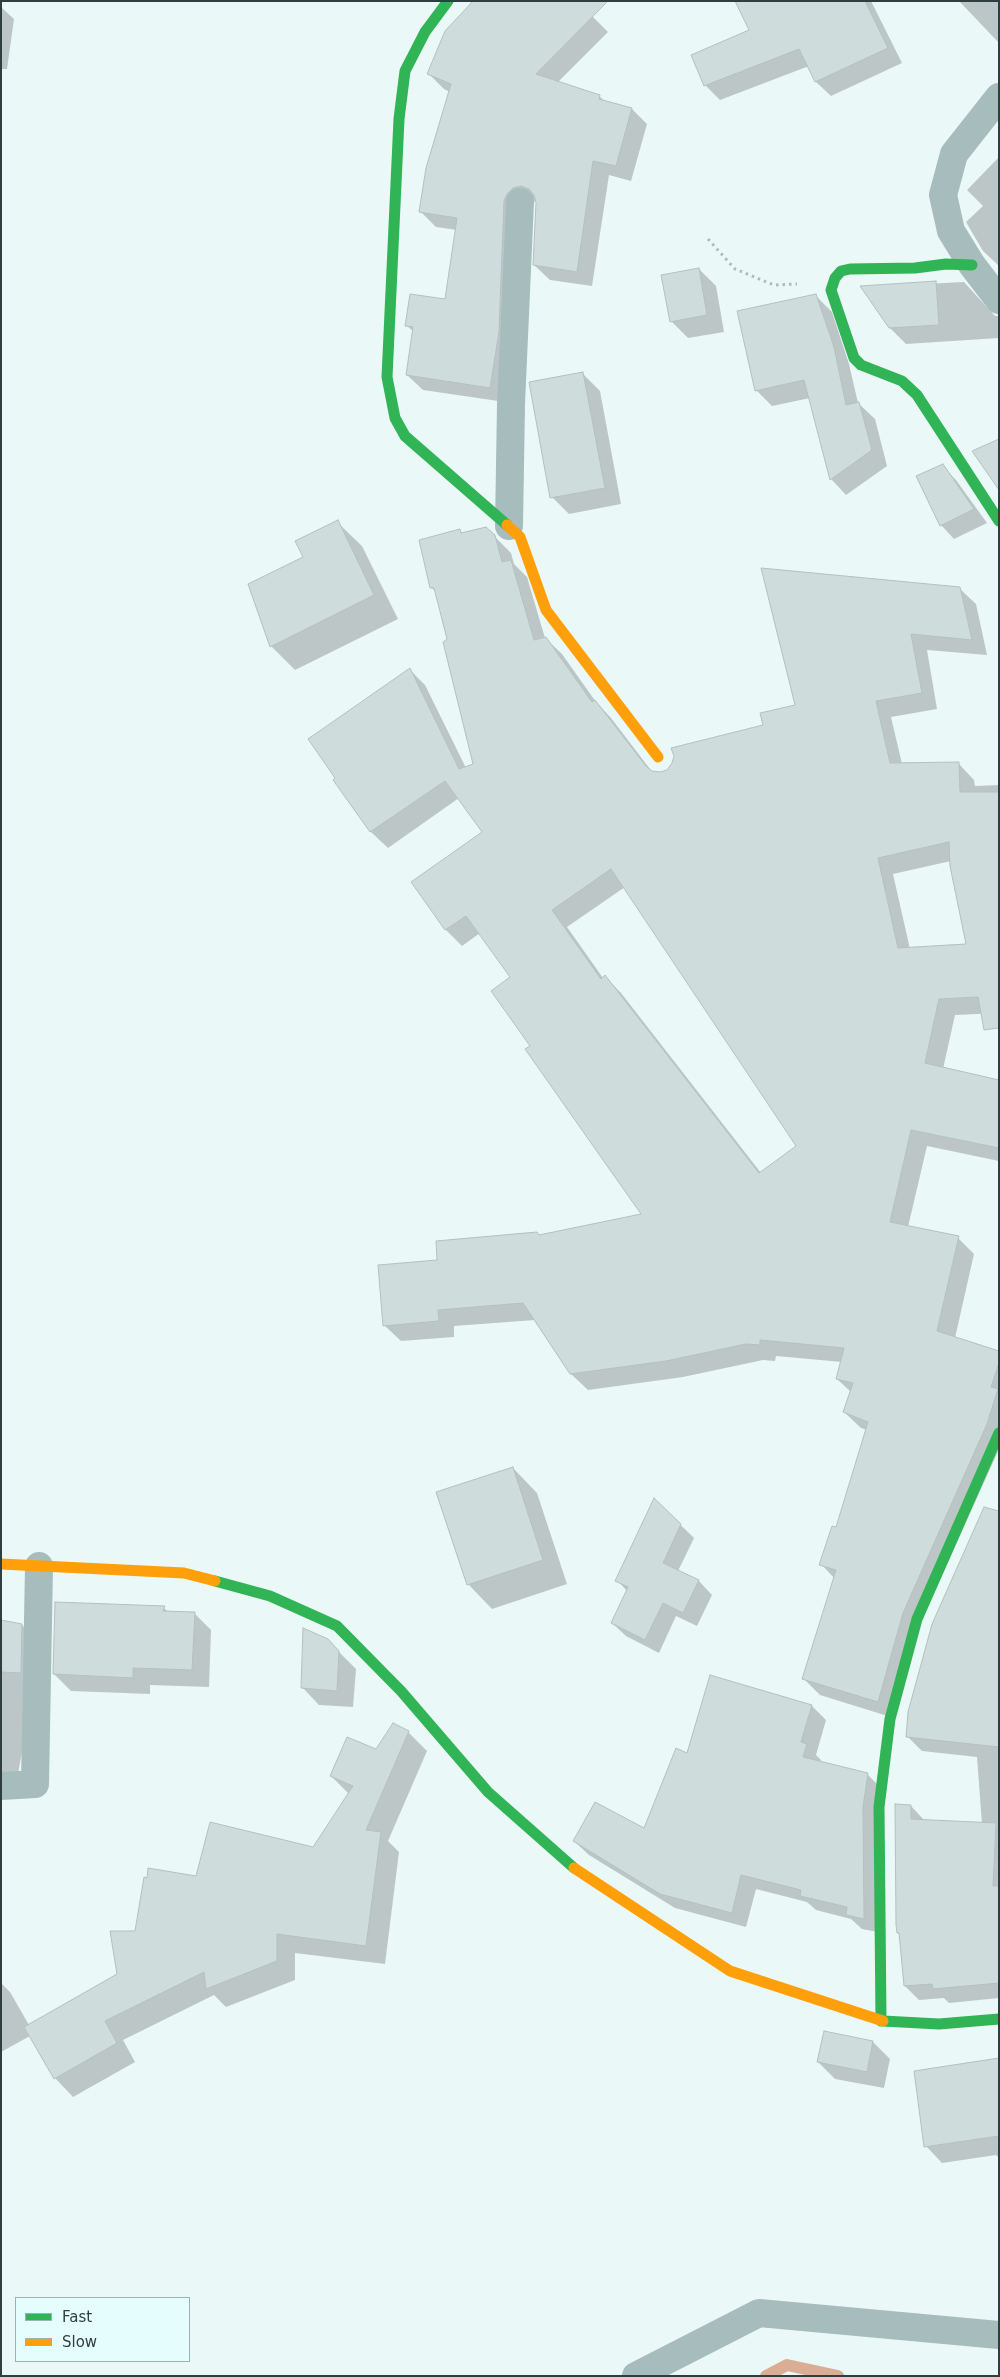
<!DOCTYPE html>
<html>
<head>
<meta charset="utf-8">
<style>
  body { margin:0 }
  #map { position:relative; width:1000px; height:2377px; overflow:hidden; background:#ebf8f8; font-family:"DejaVu Sans",sans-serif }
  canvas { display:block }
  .frame { position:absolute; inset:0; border:2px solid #2f3f3f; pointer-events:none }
  .legend { position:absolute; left:15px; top:2297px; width:175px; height:65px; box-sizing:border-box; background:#e6fdfd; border:1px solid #9db1b1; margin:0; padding:6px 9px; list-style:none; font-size:15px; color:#2f3f3f }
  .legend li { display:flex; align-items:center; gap:10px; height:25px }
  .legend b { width:25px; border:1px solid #9db1b1 }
</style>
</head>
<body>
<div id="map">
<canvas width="1000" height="2377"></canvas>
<div class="frame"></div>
<ul class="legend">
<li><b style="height:6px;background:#30b455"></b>Fast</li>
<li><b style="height:6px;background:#ff9f0a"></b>Slow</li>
</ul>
</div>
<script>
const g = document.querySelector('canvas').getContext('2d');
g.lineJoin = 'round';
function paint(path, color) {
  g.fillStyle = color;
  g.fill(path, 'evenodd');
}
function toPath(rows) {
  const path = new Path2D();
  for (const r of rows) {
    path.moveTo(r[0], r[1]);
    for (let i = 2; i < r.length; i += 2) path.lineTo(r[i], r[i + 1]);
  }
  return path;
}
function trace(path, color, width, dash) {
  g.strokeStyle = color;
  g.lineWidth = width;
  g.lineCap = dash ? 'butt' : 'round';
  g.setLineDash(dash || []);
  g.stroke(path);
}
const shadow = toPath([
  [577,1,608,32,558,82,599,96,606,102,632,109,647,124,631,181,609,175,592,286,550,280,534,265,537,201,528,203,505,402,423,390,407,375,414,332,406,325,446,301,457,230,436,227,421,212,450,92,444,89,429,74],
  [737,1,871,1,902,63,831,96,816,82,809,66,720,100,705,85,751,31],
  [959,1,999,1,999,43],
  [1,7,14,19,7,69,1,69],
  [999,157,999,266,983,251,966,222,983,206,967,190],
  [699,269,716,286,724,332,688,338,671,321],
  [964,282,995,316,999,316,999,338,906,344,890,328,862,287],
  [816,296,832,312,849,364,858,403,875,419,887,466,846,495,831,479,810,398,772,406,756,390],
  [583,374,600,391,621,504,569,514,552,497],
  [942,466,956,480,987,523,954,539,941,525],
  [337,522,362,546,398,619,295,670,271,646,305,558],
  [460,531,462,533,494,536,511,553,514,564,527,577,545,638,562,654,596,702,611,718,653,773,661,774,764,726,797,705,959,588,976,604,987,655,927,650,937,709,891,717,902,764,958,763,974,780,975,786,999,785,999,1013,955,1015,943,1069,999,1081,999,1161,927,1146,908,1227,958,1238,974,1254,955,1338,999,1352,999,1449,918,1629,894,1718,820,1695,804,1679,835,1579,821,1564,836,1529,867,1430,861,1428,844,1412,851,1392,837,1379,842,1362,776,1356,775,1361,763,1360,683,1377,588,1390,571,1374,535,1320,454,1326,454,1337,401,1341,384,1325,438,1261,540,1236,643,1215,511,978,480,933,462,946,446,930,413,883,483,832,459,798,388,848,371,832,335,780,409,669,425,685,466,768,474,765,448,640,436,592,431,587],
  [951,861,968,945,910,949,893,874],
  [625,887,798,1146,761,1173,621,993,605,977,603,978,567,927],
  [513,1468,537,1493,567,1584,492,1609,468,1584],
  [655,1500,694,1538,678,1571,699,1581,712,1595,697,1626,676,1616,659,1653,626,1636,612,1623,627,1591,617,1580],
  [999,1512,999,1998,949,2003,944,1998,919,2000,905,1986,901,1935,898,1933,911,1806,925,1821,982,1824,977,1757,922,1751,907,1736],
  [164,1608,168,1612,194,1613,211,1630,209,1687,150,1685,150,1694,71,1691,54,1674],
  [1,1621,22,1625,46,1650,32,1697,17,1779,1,1776],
  [327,1640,356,1669,353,1707,319,1705,302,1687],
  [812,1706,826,1720,816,1755,821,1760,820,1762,867,1774,882,1789,878,1932,862,1929,851,1919,816,1910,807,1902,756,1889,746,1927,675,1908,589,1855,574,1841,645,1830,688,1755],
  [408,1732,427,1751,388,1841,399,1852,385,1964,295,1953,295,1980,226,2007,214,1995,123,2040,135,2062,73,2097,55,2078,30,2036,1,2052,1,1983,10,1992,29,2025,118,1974,136,1933,197,1877,314,1849,349,1794,331,1776],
  [873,2042,890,2059,884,2088,835,2079,818,2062],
  [999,2058,999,2158,996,2155,942,2163,926,2146,915,2072]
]);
const stream = toPath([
  [766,2376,787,2365,838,2376]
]);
const building = toPath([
  [473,1,608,1,536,74,600,95,599,99,632,108,616,166,593,161,577,272,533,265,536,203,534,195,529,189,521,186,513,188,507,194,504,201,499,332,490,388,406,375,413,327,405,326,410,294,445,299,457,218,419,212,426,168,451,84,427,74,445,31,473,1],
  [735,1,865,1,888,48,815,82,799,49,704,86,691,55,749,30,735,1],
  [699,268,707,315,670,322,661,275,699,268],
  [936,281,939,325,889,328,860,286,936,281],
  [816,294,834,347,846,405,859,402,872,450,830,480,804,380,755,391,737,311,816,294],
  [583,372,605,488,550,498,529,382,583,372],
  [999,439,999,490,972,451,999,439],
  [943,464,974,509,940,526,916,476,943,464],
  [338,520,374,595,270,647,248,584,303,557,295,541,338,520],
  [486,527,495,535,502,562,511,560,534,640,546,637,592,702,595,700,646,766,652,771,660,772,667,770,672,763,674,756,671,748,763,725,760,713,795,705,761,568,960,587,972,640,911,634,922,693,876,701,890,763,959,762,960,792,999,792,999,1028,984,1030,978,997,939,999,925,1063,999,1080,999,1148,911,1130,890,1222,959,1236,937,1331,999,1351,999,1363,991,1387,998,1389,987,1424,903,1613,878,1702,802,1679,836,1570,819,1565,832,1526,836,1527,868,1422,843,1412,853,1383,836,1379,844,1348,760,1340,760,1345,746,1344,666,1361,570,1374,523,1303,438,1310,439,1321,383,1326,378,1265,437,1260,436,1241,537,1232,539,1235,641,1214,525,1049,530,1046,491,991,510,977,466,916,445,930,411,882,482,832,445,781,370,832,333,780,335,778,308,739,410,668,459,769,473,764,443,642,447,639,434,588,430,588,419,540,460,529,461,533,486,527],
  [949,842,950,866,966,944,898,948,878,858,949,842],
  [611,869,796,1146,759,1173,605,975,601,979,552,910,611,869],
  [513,1467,543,1560,467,1585,436,1492,513,1467],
  [654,1498,681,1524,663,1563,699,1580,683,1613,663,1603,645,1640,611,1623,628,1587,615,1581,654,1498],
  [984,1507,999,1511,999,1747,906,1737,908,1712,932,1624,984,1507],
  [55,1602,165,1606,163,1611,195,1612,192,1670,133,1668,133,1678,53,1674,55,1602],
  [1,1620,22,1624,21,1673,1,1672,1,1620],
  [303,1628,328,1639,339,1651,337,1691,301,1688,303,1628],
  [710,1675,812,1705,801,1742,807,1744,803,1757,868,1773,863,1807,864,1919,846,1915,847,1907,800,1896,801,1890,741,1875,732,1913,660,1894,573,1841,595,1802,644,1828,676,1748,687,1753,710,1675],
  [393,1723,409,1731,366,1830,381,1832,366,1946,277,1934,277,1961,206,1989,204,1972,105,2021,117,2043,54,2079,24,2027,117,1974,110,1931,135,1931,144,1877,147,1878,148,1868,196,1876,210,1822,313,1847,353,1786,330,1776,347,1737,376,1749,393,1723],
  [895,1804,911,1805,911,1819,996,1823,993,1886,999,1886,999,1983,933,1989,932,1984,904,1986,899,1933,897,1933,896,1925,895,1804],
  [824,2031,873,2041,867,2072,817,2062,824,2031],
  [999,2058,999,2136,924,2147,914,2071,999,2058]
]);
const path = toPath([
  [708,239,735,269,774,285,797,284]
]);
const street = toPath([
  [999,97,954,154,943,195,951,231,972,265,999,300],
  [509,526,511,404,520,202],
  [1,1786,35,1784,39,1566],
  [636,2376,759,2313,999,2335]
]);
const fast = toPath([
  [448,1,425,32,405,71,399,119,387,377,395,418,405,436,507,525],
  [972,265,946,264,915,268,850,269,841,271,835,278,831,290,854,358,861,365,902,381,917,395,999,521],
  [215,1581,270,1596,337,1626,401,1691,488,1792,574,1868],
  [881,2021,879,1807,890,1719,917,1619,999,1433],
  [883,2021,939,2024,999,2019]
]);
const slow = toPath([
  [507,525,520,537,546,610,658,757],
  [1,1564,184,1573,215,1581],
  [574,1868,730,1971,883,2021]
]);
paint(shadow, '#0003');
trace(stream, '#daae94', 12);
paint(building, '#cfdcdc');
trace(building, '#b3c0c1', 1);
trace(path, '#acbcbc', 3, [2.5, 4]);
trace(street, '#a7bcbc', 28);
trace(fast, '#30b455', 11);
trace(slow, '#ff9f0a', 11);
</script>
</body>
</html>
